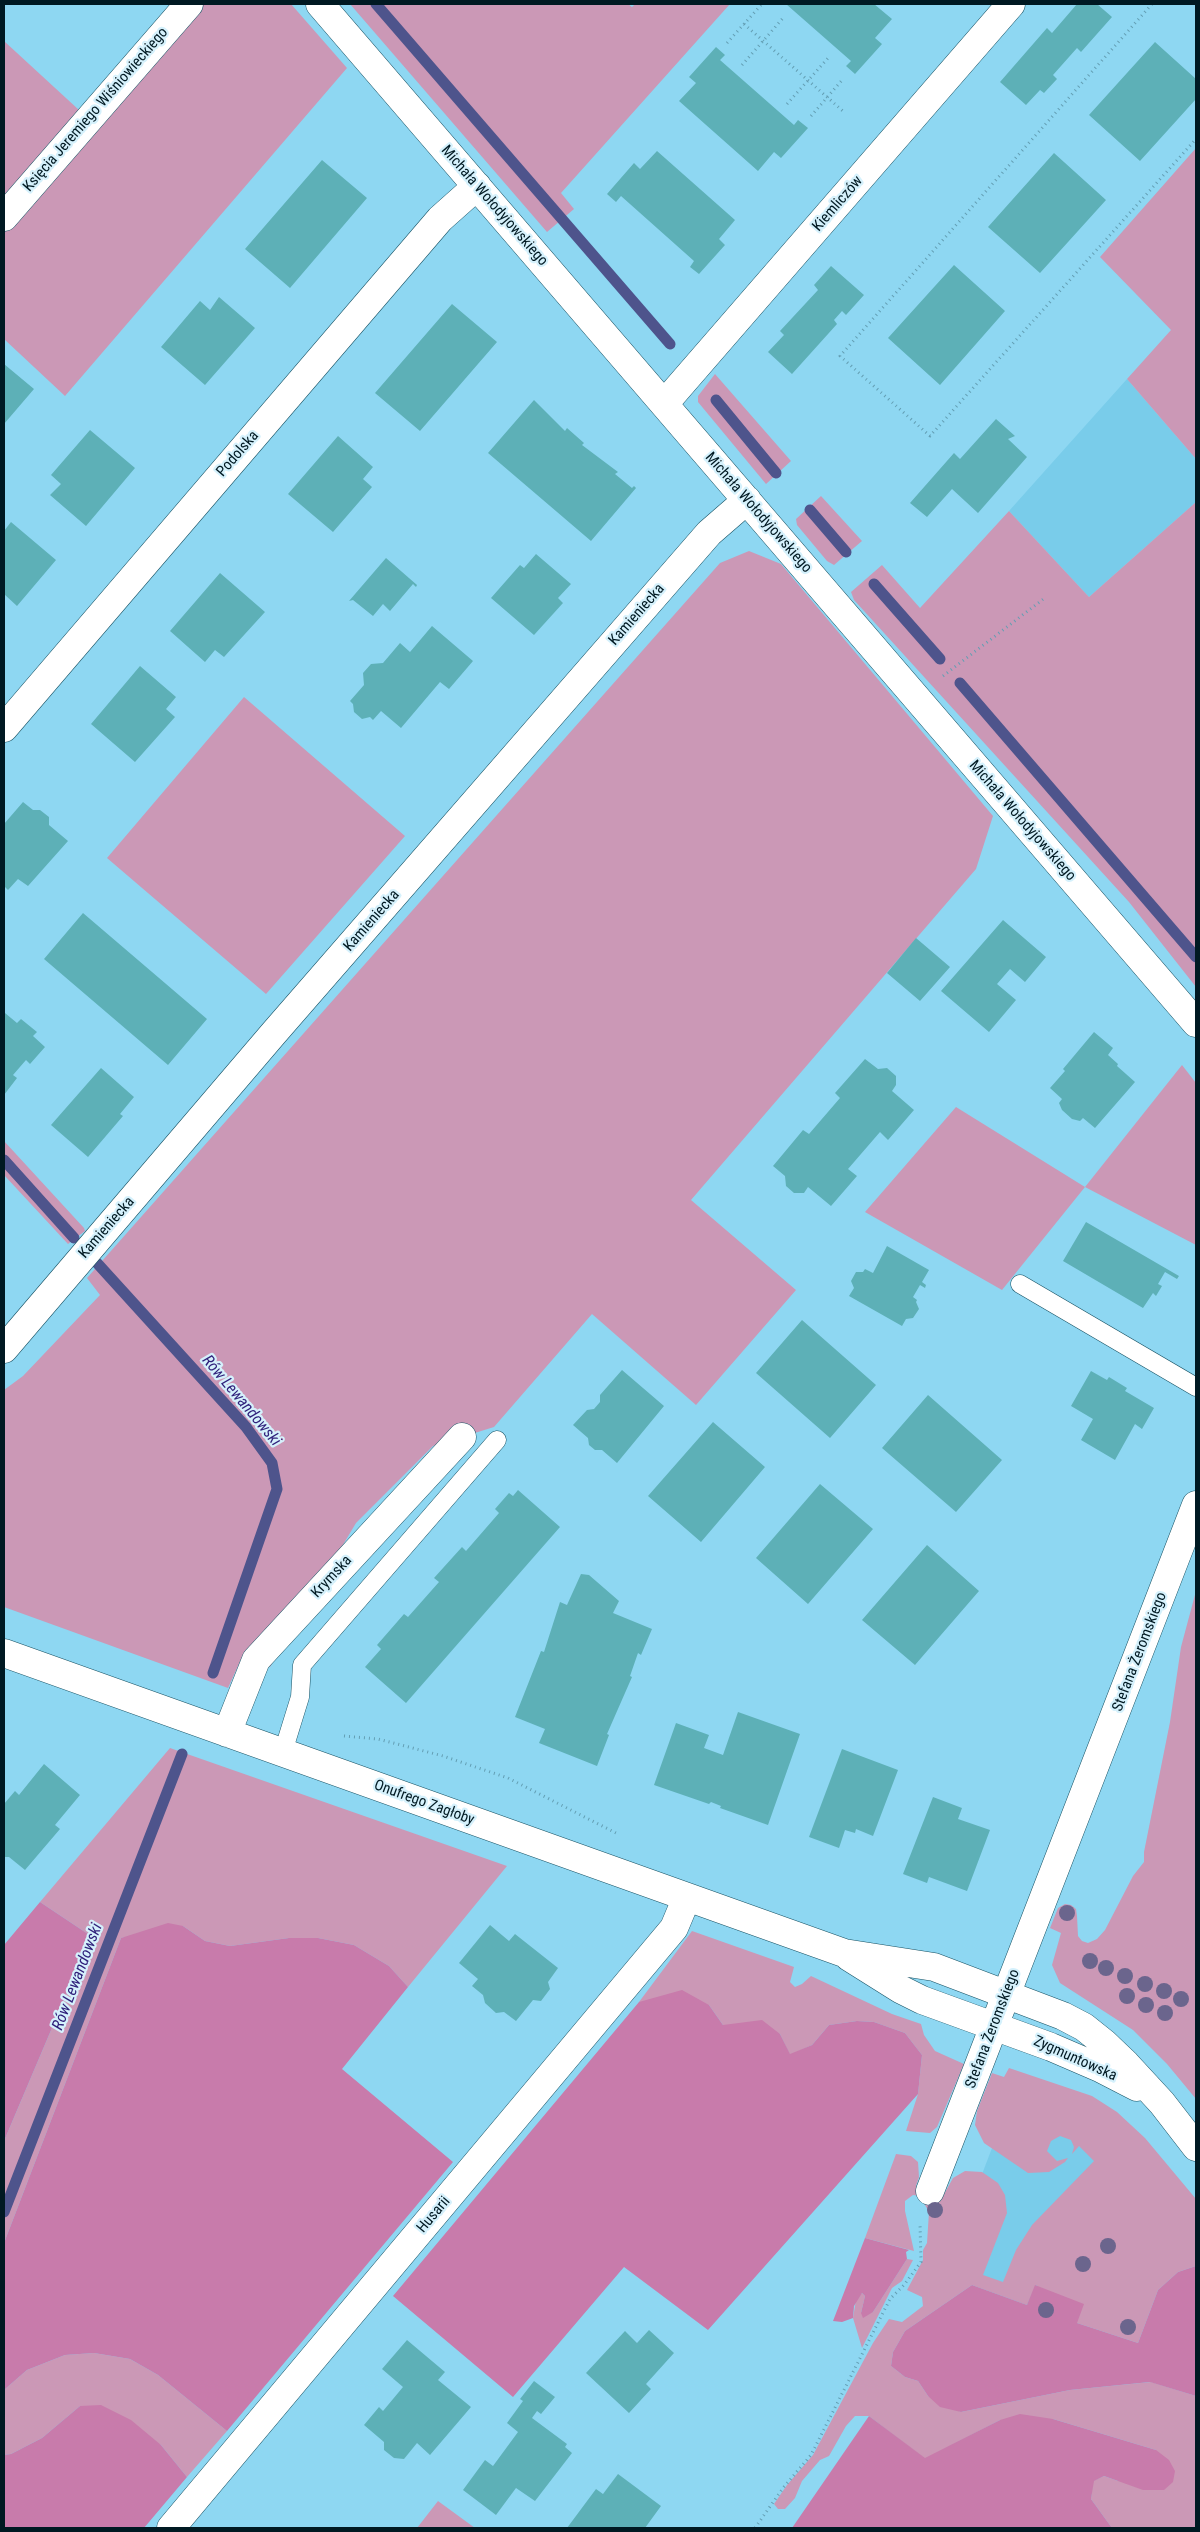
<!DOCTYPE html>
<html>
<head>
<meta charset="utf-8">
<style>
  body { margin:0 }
  #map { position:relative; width:1200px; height:2532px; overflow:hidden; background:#8ed7f2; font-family:"Roboto Condensed",sans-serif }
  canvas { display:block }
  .frame { position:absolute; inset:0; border:5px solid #001922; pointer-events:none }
</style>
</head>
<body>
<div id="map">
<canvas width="1200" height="2532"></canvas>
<div class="frame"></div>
</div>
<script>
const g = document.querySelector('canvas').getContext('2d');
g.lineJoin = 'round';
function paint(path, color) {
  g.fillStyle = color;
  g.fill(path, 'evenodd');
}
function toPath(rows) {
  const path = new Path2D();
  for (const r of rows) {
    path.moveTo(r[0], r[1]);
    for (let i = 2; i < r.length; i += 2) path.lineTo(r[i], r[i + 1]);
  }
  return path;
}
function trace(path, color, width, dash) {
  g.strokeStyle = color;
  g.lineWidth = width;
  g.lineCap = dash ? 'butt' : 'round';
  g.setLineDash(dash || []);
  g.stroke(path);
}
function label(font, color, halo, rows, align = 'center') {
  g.font = font + ' "Roboto Condensed",sans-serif';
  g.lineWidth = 4.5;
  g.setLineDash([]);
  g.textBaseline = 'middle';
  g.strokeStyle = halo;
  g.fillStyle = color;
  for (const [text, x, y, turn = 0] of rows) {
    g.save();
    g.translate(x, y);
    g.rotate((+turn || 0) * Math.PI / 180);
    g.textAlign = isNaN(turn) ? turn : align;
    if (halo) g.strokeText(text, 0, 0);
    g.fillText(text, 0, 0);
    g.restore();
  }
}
const built = toPath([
  [1127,379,1196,459,1196,502,1089,597,1009,511],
  [1016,2085,1190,2201,1027,2305,944,2274]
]);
const green = toPath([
  [201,4,291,4,347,68,65,396,4,339,4,233],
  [350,4,628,4,632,7,635,4,730,4,561,193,574,209,547,232],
  [4,41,79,110,4,197],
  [1196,148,1196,459,1127,379,1171,330,1100,257],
  [715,374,791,461,766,484,698,402,698,396],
  [821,496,862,541,834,565,827,561,797,525,796,519],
  [1196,502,1196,987,1129,902,854,600,851,592,882,565,920,608,1009,511,1089,597],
  [749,551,781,564,993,816,976,869,691,1200,796,1290,696,1405,592,1314,494,1427,433,1446,356,1523,270,1667,244,1653,228,1688,4,1607,4,1390,23,1376,100,1295,87,1278,720,563],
  [244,697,405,836,266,994,107,858],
  [1182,1065,1196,1083,1196,1245,1085,1187,1002,1290,865,1212,956,1107,1085,1187],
  [4,1141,84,1228,85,1231,68,1244,4,1175],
  [1196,1591,1196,2099,1167,2064,1133,2030,1060,1983,1052,1965,1061,1933,1050,1928,1058,1908,1065,1904,1071,1905,1076,1909,1077,1916,1078,1936,1082,1941,1088,1943,1097,1939,1105,1930,1133,1876,1144,1862,1144,1852,1170,1722,1181,1647],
  [170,1748,507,1866,408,1987,389,1966,354,1945,318,1938,289,1938,230,1946,205,1941,183,1926,121,1938,4,2243,4,2141,91,1936,40,1902],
  [692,1931,794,1967,790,1982,795,1987,802,1984,811,1976,892,2014,921,2024,924,2035,935,2051,964,2064,937,2127,930,2133,906,2131,918,2094,922,2055,905,2033,874,2022,857,2021,829,2025,812,2045,790,2055,780,2034,723,2025,709,2005,639,2002],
  [1009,2068,1092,2096,1117,2112,1145,2138,1196,2199,1196,2266,1178,2272,1158,2290,1138,2343,1077,2323,1036,2285,1027,2305,972,2285,905,2331,893,2352,891,2366,905,2377,918,2381,928,2396,961,2412,1070,2390,1151,2382,1196,2396,1196,2528,1112,2528,1091,2499,1093,2481,1104,2476,1118,2481,1156,2450,1053,2419,1000,2420,925,2459,869,2416,855,2416,846,2426,829,2456,820,2460,802,2481,795,2498,785,2509,778,2509,774,2504,787,2485,813,2455,873,2343,889,2319,902,2322,923,2306,922,2297,907,2290,923,2260,923,2250,927,2243,929,2212,920,2196,913,2195,905,2201,905,2211,914,2251,865,2238,896,2154,911,2156,918,2162,919,2177,916,2186,943,2196,953,2178,965,2171,982,2172,998,2183,1005,2195,1007,2213,983,2275,1003,2282,1016,2250,1032,2225,1094,2161,1079,2146,1072,2154,1074,2147,1071,2140,1060,2136,1051,2141,1047,2151,1057,2161,1068,2158,1065,2162,1049,2172,1028,2173,984,2143,975,2125,977,2111,992,2073,1004,2077],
  [907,2259,913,2260,902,2281,892,2288,862,2348,853,2318,856,2300,862,2293,865,2296,861,2313,873,2312],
  [94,2353,130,2359,158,2375,227,2431,187,2477,161,2445,80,2406,42,2438,11,2454,4,2455,4,2390,27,2370,65,2355],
  [438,2501,475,2528,417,2528]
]);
const forest = toPath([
  [40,1902,91,1936,4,2141,4,1945],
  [168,1923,183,1926,205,1941,230,1946,289,1938,318,1938,354,1945,389,1966,408,1987,342,2069,453,2162,227,2431,158,2375,130,2359,94,2353,65,2355,27,2370,4,2390,4,2243,121,1938],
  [682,1990,709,2005,723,2025,762,2020,780,2034,790,2054,812,2045,829,2025,857,2021,874,2022,905,2033,922,2055,918,2094,708,2330,624,2267,513,2397,393,2296,639,2002],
  [865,2238,909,2250,906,2252,907,2259,873,2312,863,2318,861,2313,865,2296,862,2293,854,2306,853,2318,842,2322,833,2321],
  [1196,2266,1196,2396,1150,2382,1070,2390,961,2412,940,2407,928,2396,918,2381,905,2377,891,2366,893,2352,905,2331,972,2285,1027,2305,1035,2285,1084,2304,1077,2323,1138,2343,1158,2290,1178,2272],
  [101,2405,131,2420,161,2445,187,2477,144,2528,4,2528,4,2455,11,2454,42,2438,80,2406],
  [1020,2414,1053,2419,1156,2450,1169,2460,1175,2471,1173,2482,1164,2490,1143,2490,1104,2476,1094,2481,1091,2499,1112,2528,792,2528,869,2416,925,2458,1000,2420]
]);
const stream = toPath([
  [376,4,670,344],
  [716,400,776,473],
  [810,510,846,552],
  [874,584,940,659],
  [960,683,1196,957],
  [4,1160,74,1238],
  [97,1263,246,1427,272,1463,277,1489,213,1673],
  [4,2212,182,1754]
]);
const building = toPath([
  [786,4,874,4,892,19,875,38,882,44,855,74,846,66,851,61],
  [1077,4,1097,4,1112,17,1081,52,1077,48,1053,75,1057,79,1044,93,1040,90,1026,105,1000,82,1047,28,1052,33],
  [1155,42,1196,79,1196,99,1140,161,1089,115],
  [716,47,725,55,720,60,794,125,798,120,808,128,781,158,774,152,758,171,679,101,696,83,689,77],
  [657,151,735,220,719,239,725,245,699,274,690,267,694,261,621,196,616,202,607,194,634,163,640,169],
  [1054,153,1106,200,1040,273,988,227],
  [322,160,367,198,290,288,245,249],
  [954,265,1005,311,940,385,888,338],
  [831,266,864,295,846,315,842,311,834,320,837,324,792,374,768,352,784,335,780,331,818,290,814,285],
  [219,297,255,328,205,385,161,347,200,301,210,310],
  [452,304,497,342,420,431,375,393],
  [4,364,34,389,4,424],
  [534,400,565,431,567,428,584,443,582,445,618,472,615,474,632,488,634,486,636,488,591,541,488,453],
  [996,419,1015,436,1008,439,1027,457,978,513,952,489,927,517,910,503,954,453,960,459],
  [90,430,135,468,86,526,50,495,61,484,51,475],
  [338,436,373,467,363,479,372,487,333,532,288,494],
  [11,522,56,560,17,606,4,594,4,531],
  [536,554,571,584,558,598,563,603,534,635,491,598,520,565,524,568],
  [386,558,417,585,416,587,413,584,390,611,383,604,373,616,353,600,349,601],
  [220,573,265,612,224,657,215,650,205,662,170,631],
  [432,626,473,661,449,689,440,682,401,728,381,711,373,720,370,717,362,719,354,712,353,704,350,701,364,685,363,673,371,664,383,663,400,643,410,652],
  [140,666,176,697,166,709,175,717,135,762,91,724],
  [23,802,33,810,40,810,49,817,49,825,68,841,28,886,18,879,8,890,4,886,4,824],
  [83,913,207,1019,168,1065,44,959],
  [1003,920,1046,957,1025,982,1010,969,997,984,1016,1000,989,1032,941,991],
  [916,938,950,967,920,1001,887,973],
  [5,1013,17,1023,21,1019,37,1032,33,1036,45,1047,30,1064,26,1060,13,1075,17,1078,4,1095],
  [1094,1032,1113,1048,1108,1055,1118,1064,1117,1066,1135,1082,1095,1128,1083,1118,1080,1121,1072,1119,1062,1110,1059,1103,1062,1099,1050,1088,1065,1071,1063,1069],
  [865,1059,878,1069,887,1068,896,1076,896,1085,892,1091,914,1110,888,1140,880,1132,848,1169,857,1176,831,1206,808,1187,804,1193,794,1193,786,1186,785,1176,773,1166,803,1130,809,1134,840,1098,835,1093],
  [101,1068,134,1097,120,1114,123,1116,88,1157,51,1125],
  [1086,1222,1179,1276,1177,1279,1165,1272,1158,1284,1162,1286,1156,1296,1153,1293,1143,1308,1063,1261],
  [887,1246,929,1270,922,1282,926,1285,925,1288,920,1285,913,1297,917,1300,916,1302,919,1309,913,1318,906,1319,902,1326,849,1296,854,1288,851,1281,856,1272,863,1272,865,1269,873,1273],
  [802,1320,876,1385,830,1438,756,1373],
  [622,1370,664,1406,617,1463,602,1450,595,1450,589,1445,588,1438,573,1425,587,1410,594,1409,600,1402,600,1395],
  [1091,1371,1107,1380,1109,1377,1127,1388,1125,1391,1154,1408,1142,1429,1135,1424,1115,1460,1081,1440,1093,1419,1071,1406],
  [928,1395,1002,1460,956,1512,882,1448],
  [713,1422,765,1467,701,1542,648,1496],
  [820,1484,873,1529,808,1604,756,1558],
  [518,1490,560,1527,406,1703,365,1667,381,1649,377,1645,404,1614,408,1617,439,1582,434,1578,462,1547,466,1551,499,1513,495,1509,509,1493,513,1496],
  [927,1545,979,1591,915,1665,862,1620],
  [581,1574,589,1575,619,1601,613,1613,652,1629,641,1655,638,1653,630,1676,632,1677,607,1734,609,1735,597,1766,539,1743,545,1729,515,1717,541,1651,544,1652,560,1602,567,1605],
  [738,1712,800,1734,768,1825,720,1808,721,1806,711,1802,709,1804,654,1785,676,1723,709,1735,704,1748,723,1755],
  [842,1749,898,1770,873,1836,856,1829,855,1833,845,1830,839,1848,809,1837],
  [44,1764,80,1795,55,1825,60,1829,25,1870,9,1857,4,1857,4,1804,15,1791,19,1795],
  [933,1797,962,1808,958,1819,990,1830,967,1891,929,1877,927,1883,903,1874],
  [490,1925,509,1941,515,1934,558,1968,548,1982,550,1989,541,2001,533,2000,516,2021,504,2012,496,2013,485,2003,483,1995,472,1986,478,1979,459,1963],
  [649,2330,674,2353,646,2384,651,2389,629,2413,586,2373,625,2331,637,2343],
  [407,2340,445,2372,438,2380,471,2407,430,2455,417,2443,404,2459,394,2458,384,2450,384,2442,364,2425,379,2407,383,2411,403,2387,382,2369],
  [534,2381,555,2397,541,2414,537,2411,532,2418,567,2444,565,2447,572,2453,535,2501,516,2488,496,2515,463,2490,485,2460,493,2466,518,2432,507,2423,523,2401,520,2399],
  [618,2474,661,2506,645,2528,567,2528,596,2489,603,2494]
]);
const path = toPath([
  [1152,4,840,356,930,436,1196,139],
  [744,24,844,112],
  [727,43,761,5],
  [742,65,784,17],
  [787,104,829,57],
  [811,116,843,79],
  [943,676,1046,597],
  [344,1736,378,1739,443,1756,508,1778,616,1833],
  [755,2528,783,2488,811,2455,890,2299,904,2285,921,2262,920,2223]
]);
const lane = toPath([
  [1020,1284,1196,1387],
  [283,1752,300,1697,302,1665,497,1440]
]);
const street = toPath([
  [320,4,1196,1023],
  [4,217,189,4],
  [664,404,1011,4],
  [4,728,440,219,477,186],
  [4,1349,273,1034,709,533,747,500],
  [4,1653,844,1953,934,1967,1063,2016,1084,2027,1104,2043,1126,2064,1162,2103,1196,2147],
  [227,1733,256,1660,462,1437],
  [849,1957,900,1989,922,2000,1051,2047,1102,2069,1137,2087],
  [930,2191,1196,1505],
  [171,2528,674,1928,687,1897]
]);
const trees = [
  [1067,1913],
  [1090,1961],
  [1106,1968],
  [1125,1976],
  [1145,1984],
  [1164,1991],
  [1127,1996],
  [1181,1999],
  [1146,2005],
  [1165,2013],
  [935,2210],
  [1108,2246],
  [1083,2264],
  [1046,2310],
  [1128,2327]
];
const streetNames = [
  ["Księcia Jeremiego Wiśniowieckiego",96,110,-49],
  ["Kiemliczów",838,204,-49],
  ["Michała Wołodyjowskiego",494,206,49],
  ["Podolska",238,454,-49],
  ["Michała Wołodyjowskiego",758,513,49],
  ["Kamieniecka",637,615,-49],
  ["Michała Wołodyjowskiego",1022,821,49],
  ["Kamieniecka",372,921,-49],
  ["Kamieniecka",107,1228,-49],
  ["Krymska",332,1577,-47],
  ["Stefana Żeromskiego",1140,1652,-69],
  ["Onufrego Zagłoby",424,1803,20],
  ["Stefana Żeromskiego",993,2029,-69],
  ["Zygmuntowska",1075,2059,24],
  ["Husarii",434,2215,-50]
];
const waterNames = [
  ["Rów Lewandowski",241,1401,50],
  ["Rów Lewandowski",78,1977,-69]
];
paint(built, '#79ccea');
paint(green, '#cb98b6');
paint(forest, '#c87bab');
trace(stream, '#4e548c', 11);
paint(building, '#5db0b7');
trace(lane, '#185264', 19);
trace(street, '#185264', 29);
trace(path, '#639eb3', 3, [1, 4]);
trace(lane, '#fff', 18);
trace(street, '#fff', 28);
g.fillStyle = '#6b658d';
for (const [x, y] of trees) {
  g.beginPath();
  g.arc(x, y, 8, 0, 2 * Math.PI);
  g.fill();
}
label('15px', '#001922', '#d5f1fc', streetNames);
label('italic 16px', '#30217b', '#d5f1fc', waterNames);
</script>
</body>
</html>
